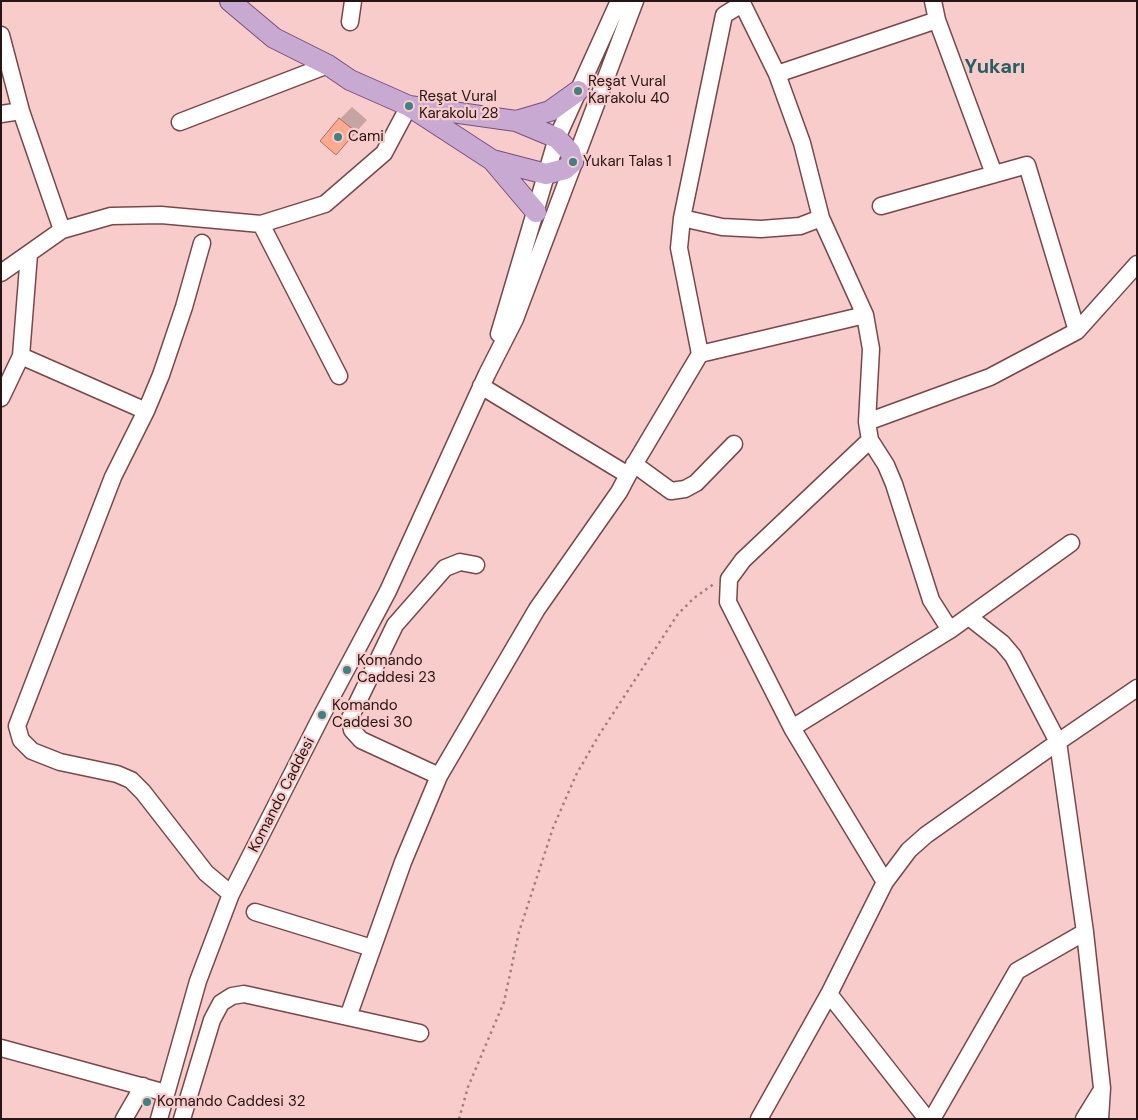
<!DOCTYPE html>
<html>
<head>
<meta charset="utf-8">
<style>
  body { margin:0 }
  #map { position:relative; width:1138px; height:1120px; overflow:hidden; background:#f9cccc; font-family:"DM Sans",sans-serif }
  canvas { display:block }
  .frame { position:absolute; inset:0; border:2px solid #271414; pointer-events:none }
</style>
</head>
<body>
<div id="map">
<canvas width="1138" height="1120"></canvas>
<div class="frame"></div>
</div>
<script>
const g = document.querySelector('canvas').getContext('2d');
g.lineJoin = 'round';
function paint(path, color) {
  g.fillStyle = color;
  g.fill(path, 'evenodd');
}
function toPath(rows) {
  const path = new Path2D();
  for (const r of rows) {
    path.moveTo(r[0], r[1]);
    for (let i = 2; i < r.length; i += 2) path.lineTo(r[i], r[i + 1]);
  }
  return path;
}
function trace(path, color, width, dash) {
  g.strokeStyle = color;
  g.lineWidth = width;
  g.lineCap = dash ? 'butt' : 'round';
  g.setLineDash(dash || []);
  g.stroke(path);
}
function label(font, color, halo, rows, align = 'center') {
  g.font = font + ' "DM Sans",sans-serif';
  g.lineWidth = 4.5;
  g.setLineDash([]);
  g.textBaseline = 'middle';
  g.strokeStyle = halo;
  g.fillStyle = color;
  for (const [text, x, y, turn = 0] of rows) {
    g.save();
    g.translate(x, y);
    g.rotate((+turn || 0) * Math.PI / 180);
    g.textAlign = isNaN(turn) ? turn : align;
    if (halo) g.strokeText(text, 0, 0);
    g.fillText(text, 0, 0);
    g.restore();
  }
}
const shadow = toPath([
  [352,107,367,120,336,154,340,119]
]);
const building = toPath([
  [339,118,356,132,336,155,320,141,339,118]
]);
const path = toPath([
  [459,1119,468,1087,504,1002,519,932,553,828,576,775,599,735,678,614,694,598,715,583]
]);
const minor = toPath([
  [741,1,777,74,802,143,821,218,865,315,871,349,867,422,990,377,1077,331],
  [933,1,937,20,994,174],
  [350,22,353,1],
  [1,35,21,111,62,230],
  [777,74,937,20],
  [1,114,21,111],
  [180,122,328,65],
  [881,206,1027,165,1077,331,1137,264],
  [682,218,722,227,761,229,800,226,821,218],
  [261,224,339,376],
  [202,243,184,307,161,375,146,411,113,477,17,726,21,740,32,751,60,762,117,774,131,780,143,792,206,873,231,894],
  [1,273,62,230,111,216,161,215,261,224,325,204,384,153,409,106],
  [499,334,557,138,619,1],
  [700,354,679,248,682,218,724,15,742,4],
  [21,356,146,411],
  [481,386,628,475,700,354,865,315],
  [1,398,21,356,29,254],
  [867,422,870,440,743,560,729,579,728,602,792,728,950,630,1071,543],
  [870,440,886,465,894,484,931,600,950,630],
  [634,464,671,491,685,489,696,483,734,444],
  [476,565,460,562,445,568,395,625,350,718,352,730,361,740,439,776,537,609,619,492,628,475],
  [969,617,1002,643,1013,656,1058,742,1137,688],
  [792,728,885,882,909,850,926,835,1058,742,1085,932,1017,971,932,1119],
  [255,912,372,948],
  [1085,932,1102,1088,1100,1119],
  [829,994,927,1119],
  [348,1017,403,862,439,776],
  [1,1048,166,1093],
  [124,1119,143,1086],
  [159,1119,198,981,231,894,322,715,388,591,487,374,515,319,635,1],
  [182,1119,212,1020,221,1003,232,996,244,994,420,1033],
  [759,1119,829,994,885,882],
  [1084,1119,1100,1093]
]);
const major = toPath([
  [230,1,274,38,328,65,350,80,409,106,492,160,546,174,565,169,573,162,570,152,557,138,516,121,409,106],
  [516,121,550,111,578,91],
  [492,160,536,212]
]);
const markers = [
  [578,91,5,"#3b8385"],
  [409,106,5,"#3b8385"],
  [338,137,5,"#3b8385"],
  [573,162,5,"#3b8385"],
  [347,670,5,"#3b8385"],
  [322,715,5,"#3b8385"],
  [147,1102,5,"#3b8385"]
];
const poiNames = [
  ["Reşat Vural",588,82],
  ["Karakolu 40",588,99],
  ["Reşat Vural",419,97],
  ["Karakolu 28",419,114],
  ["Cami",348,137],
  ["Yukarı Talas 1",583,162],
  ["Komando",357,661],
  ["Caddesi 23",357,678],
  ["Komando",332,706],
  ["Caddesi 30",332,723],
  ["Komando Caddesi 32",157,1102]
];
const streetNames = [
  ["Komando Caddesi",282,795,-63]
];
const districtNames = [
  ["Yukarı",995,68]
];
paint(shadow, '#0003');
paint(building, '#ffaa90');
trace(building, '#a07162', 1);
trace(minor, '#774849', 19);
trace(major, '#784f7c', 22);
trace(path, '#a17f7f', 2.5, [2.5, 4]);
trace(minor, '#fff', 16);
trace(major, '#c8a9d2', 20);
for (const [x, y, r, color] of markers) {
  const dot = new Path2D();
  dot.arc(x, y, r, 0, 2 * Math.PI);
  g.fillStyle = color;
  g.fill(dot);
  trace(dot, '#f9cccc', 2);
}
label('15px', '#271414', '#f9cccc', poiNames, 'left');
label('15px', '#271414', '#f9cccc', streetNames);
label('bold 20px', '#245f61', '#f9cccc', districtNames);
</script>
</body>
</html>
